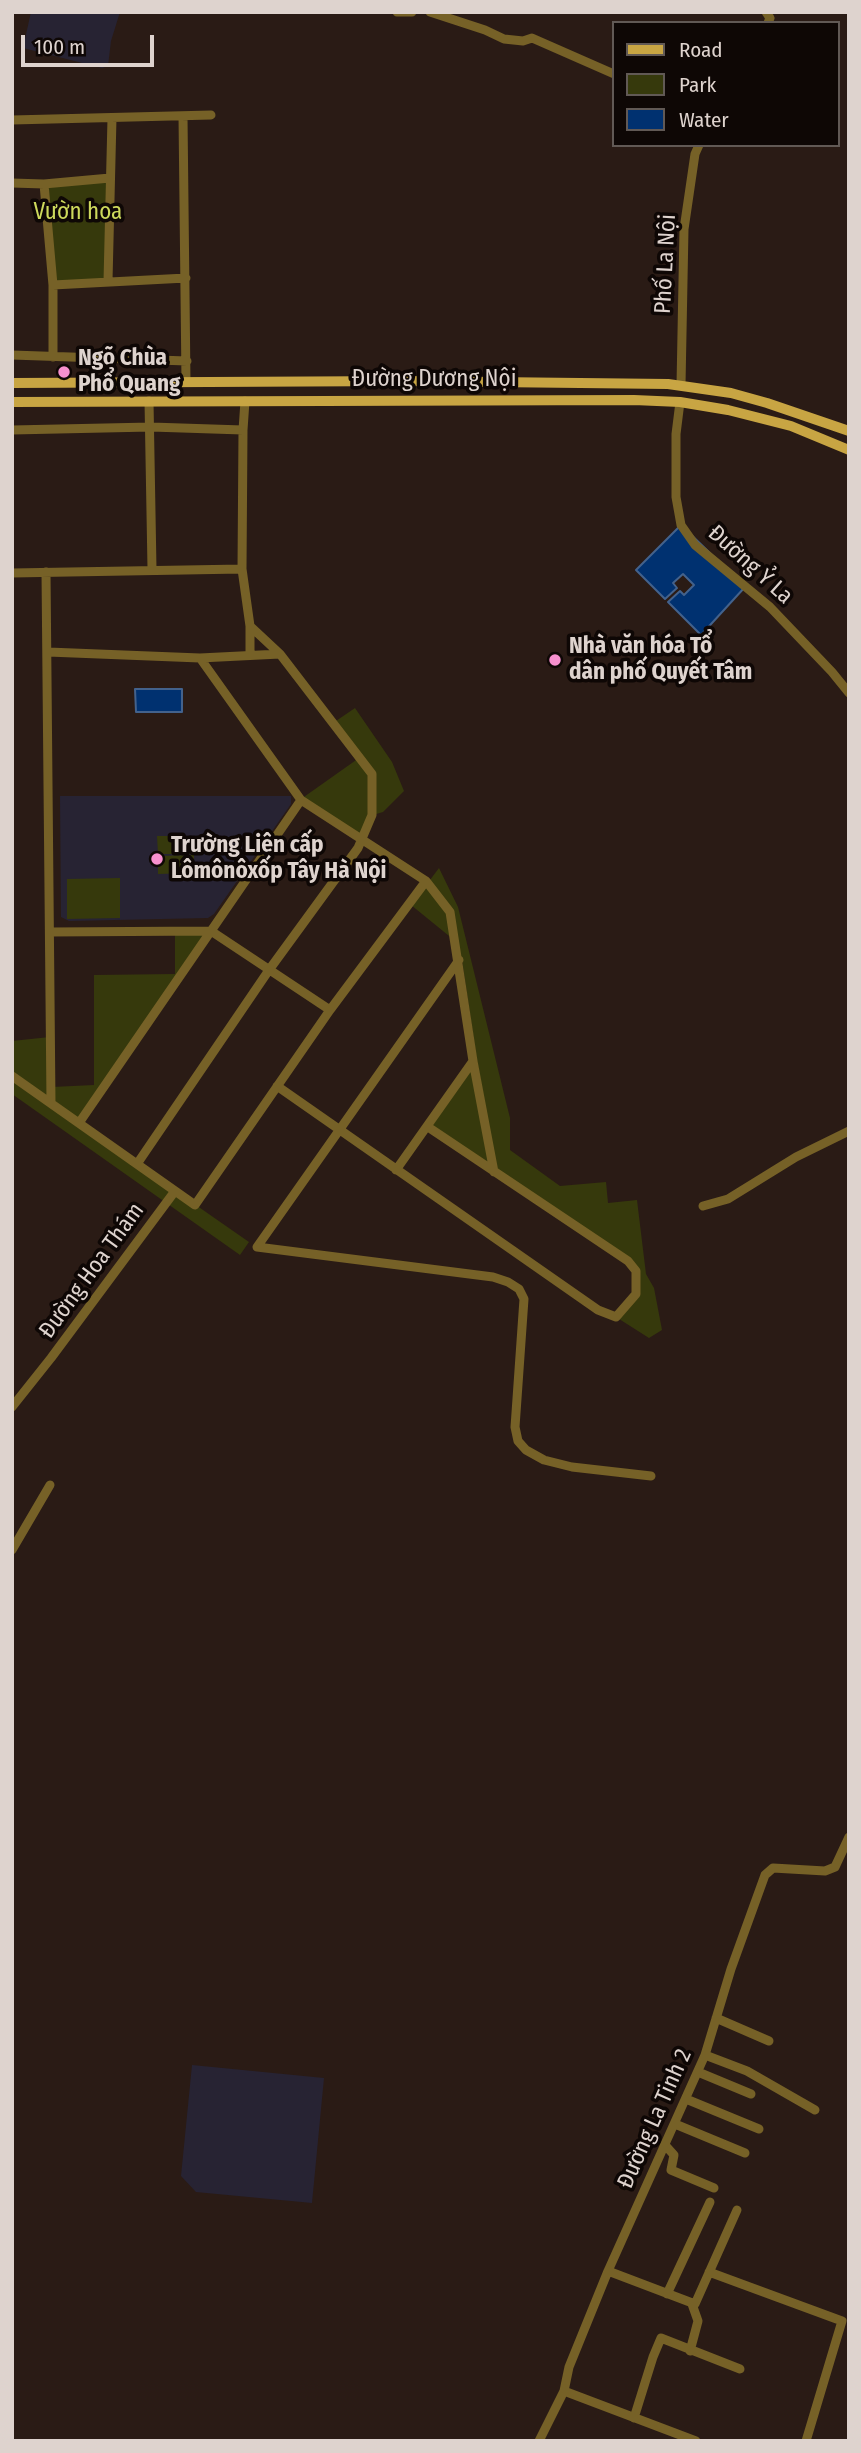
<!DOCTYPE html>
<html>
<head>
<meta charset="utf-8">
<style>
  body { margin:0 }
  #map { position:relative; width:861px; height:2453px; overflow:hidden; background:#2a1b15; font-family:"Fira Sans Condensed",sans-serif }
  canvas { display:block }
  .frame { position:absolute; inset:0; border:14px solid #ded3ce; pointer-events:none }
  .legend { position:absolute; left:612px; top:21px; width:228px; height:126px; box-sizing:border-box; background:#0e0705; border:2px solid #615955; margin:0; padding:9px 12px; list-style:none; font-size:21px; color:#ded3ce }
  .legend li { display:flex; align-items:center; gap:14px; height:35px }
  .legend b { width:35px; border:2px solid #615955 }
  .scale { position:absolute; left:21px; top:35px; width:133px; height:32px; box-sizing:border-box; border:4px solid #ded3ce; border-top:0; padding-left:9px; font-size:21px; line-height:24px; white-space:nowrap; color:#ded3ce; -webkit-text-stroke:5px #0e0705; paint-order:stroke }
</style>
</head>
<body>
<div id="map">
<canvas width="861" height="2453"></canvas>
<div class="frame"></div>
<ul class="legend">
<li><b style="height:9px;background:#c8a543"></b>Road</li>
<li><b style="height:19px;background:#36390c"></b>Park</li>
<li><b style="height:19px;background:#003170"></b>Water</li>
</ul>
<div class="scale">100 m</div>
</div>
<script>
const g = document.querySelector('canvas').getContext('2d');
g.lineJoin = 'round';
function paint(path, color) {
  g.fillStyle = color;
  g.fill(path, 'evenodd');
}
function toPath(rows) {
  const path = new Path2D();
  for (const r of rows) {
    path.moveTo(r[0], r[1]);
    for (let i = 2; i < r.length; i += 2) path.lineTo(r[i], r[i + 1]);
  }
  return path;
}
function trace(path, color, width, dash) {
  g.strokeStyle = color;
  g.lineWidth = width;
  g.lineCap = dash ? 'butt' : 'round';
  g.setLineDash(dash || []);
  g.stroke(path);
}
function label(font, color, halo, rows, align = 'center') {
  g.font = font + ' "Fira Sans Condensed",sans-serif';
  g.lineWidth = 7;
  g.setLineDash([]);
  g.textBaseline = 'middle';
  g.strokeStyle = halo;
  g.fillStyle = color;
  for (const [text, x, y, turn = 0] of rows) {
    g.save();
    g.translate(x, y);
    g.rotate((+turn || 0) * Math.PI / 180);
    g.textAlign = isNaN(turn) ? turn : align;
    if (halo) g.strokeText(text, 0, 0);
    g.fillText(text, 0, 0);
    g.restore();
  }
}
const education = toPath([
  [31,12,120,12,111,41,108,66,102,68,23,48],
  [60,796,291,796,291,804,214,914,208,918,69,921,61,917],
  [192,2065,324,2078,312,2203,196,2192,181,2176]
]);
const green = toPath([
  [109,180,106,280,54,284,46,185],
  [355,708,392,762,404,791,383,812,373,815,372,773,333,723],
  [359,758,371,774,371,815,363,838,301,799],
  [157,836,194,836,194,854,158,854],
  [194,855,194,873,158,874,158,856],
  [439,868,458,907,510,1118,510,1150,560,1186,606,1182,608,1203,637,1200,646,1274,654,1288,662,1330,649,1338,616,1317,638,1295,639,1270,497,1170,477,1061,462,960,450,914,454,940,411,905],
  [120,878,120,918,67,919,67,879],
  [175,932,209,932,79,1122,52,1103,52,1087,94,1085,94,975,175,974],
  [50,1037,50,1102,12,1075,12,1041],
  [473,1062,494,1171,428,1127],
  [12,1077,249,1242,240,1255,12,1094]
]);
const water = toPath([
  [681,525,745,587,701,635,668,602,680,591,684,595,694,585,683,574,673,583,677,588,665,599,636,570,681,525],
  [135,689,182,689,182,712,136,712,135,689]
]);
const minor = toPath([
  [397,12,412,12],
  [430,12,485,30,504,39,523,41,532,38,614,74],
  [766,12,770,18,768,23],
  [183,116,186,382],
  [12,120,211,115],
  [12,183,44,184,53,285,53,357],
  [44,184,110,178],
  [108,281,112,118],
  [53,285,186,278],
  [12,355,187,361],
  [681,385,684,229,695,154,699,145],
  [149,401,152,569],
  [680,402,676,434,676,497,681,525,695,545,770,607,832,672,849,693],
  [12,430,151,427,243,430],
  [46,572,51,1103],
  [12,573,242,569],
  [250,655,250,626],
  [200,658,280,654],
  [50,932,211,931,330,1010],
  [459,960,257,1247,493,1277,508,1282,519,1289,524,1299,515,1427,518,1441,526,1450,544,1460,572,1467,651,1476],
  [473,1061,494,1172],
  [12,1076,195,1205,330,1010,426,881,301,800,200,658,48,652],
  [277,1086,598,1310,616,1317,636,1294,636,1271,628,1261,428,1127],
  [79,1123,301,800],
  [137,1164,269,970,358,848,372,815,372,774,280,654,250,626,242,569,243,430,245,401],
  [396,1170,473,1061,450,912,426,881],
  [703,1206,728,1199,796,1157,849,1131],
  [12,1407,51,1358,175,1191],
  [12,1550,50,1485],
  [716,2018,769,2041],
  [705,2055,747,2071,815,2110],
  [698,2072,751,2094],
  [686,2099,759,2129],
  [675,2124,745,2153],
  [665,2145,674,2155,671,2170,714,2188],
  [608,2271,695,2304,737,2210],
  [709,2272,842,2321,806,2441],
  [667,2294,710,2202],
  [690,2351,698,2321,692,2304],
  [564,2391,696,2441],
  [634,2418,653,2357,661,2338,740,2369],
  [539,2441,564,2391,569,2367,608,2271,705,2055,731,1969,765,1875,773,1868,825,1871,835,1867,849,1837]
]);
const major = toPath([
  [12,383,405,381,668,384,731,393,767,403,849,431],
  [12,402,634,400,680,402,728,410,791,426,849,450]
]);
const markers = [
  [64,372,7,"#f790ce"],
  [555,660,7,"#f790ce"],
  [157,859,7,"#f790ce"]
];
const parkNames = [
  ["Vườn hoa",78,213]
];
const streetNames = [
  ["Phố La Nội",666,264,-87],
  ["Đường Dương Nội",434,380],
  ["Đường Ỷ La",750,565,42],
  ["Đường Hoa Thám",92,1271,-54],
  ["Đường La Tinh 2",655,2119,-66]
];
const poiNames = [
  ["Ngõ Chùa",78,359],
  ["Phổ Quang",78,385],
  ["Nhà văn hóa Tổ",569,647],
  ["dân phố Quyết Tâm",569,673],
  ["Trường Liên cấp",171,846],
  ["Lômônôxốp Tây Hà Nội",171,872]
];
paint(education, '#272333');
paint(green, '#36390c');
paint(water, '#003170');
trace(water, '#43628c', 2);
trace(minor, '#766127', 9);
trace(major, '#c8a543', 10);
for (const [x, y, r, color] of markers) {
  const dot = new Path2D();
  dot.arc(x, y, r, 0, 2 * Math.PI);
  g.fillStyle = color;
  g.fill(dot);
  trace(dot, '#0e0705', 2.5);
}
label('23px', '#cdd95c', '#0e0705', parkNames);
label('23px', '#ded3ce', '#0e0705', streetNames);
label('bold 23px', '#ded3ce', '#0e0705', poiNames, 'left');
</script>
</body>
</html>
